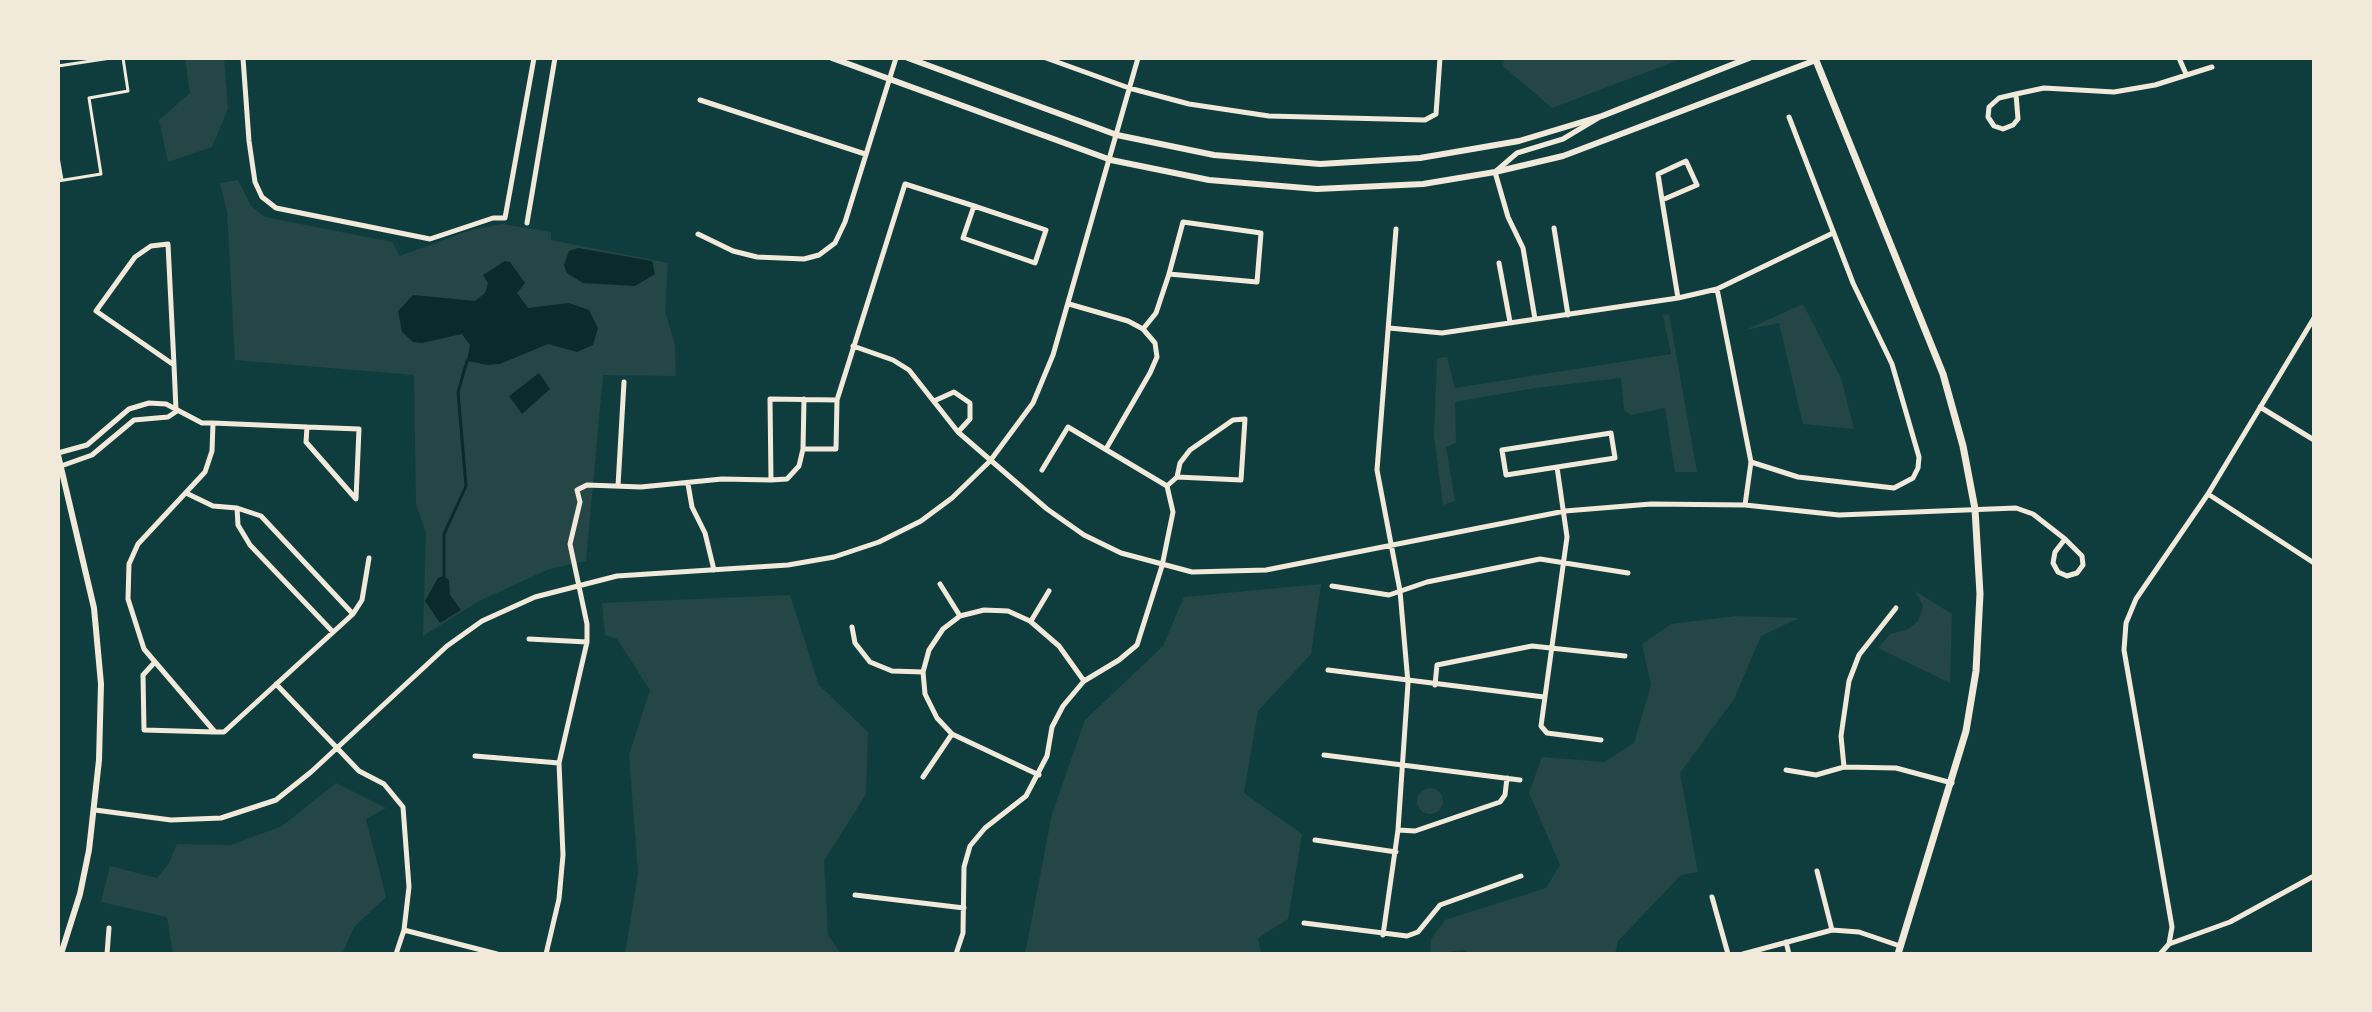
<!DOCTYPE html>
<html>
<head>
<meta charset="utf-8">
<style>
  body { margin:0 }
  #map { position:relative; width:2372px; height:1012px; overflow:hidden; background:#0f3d3e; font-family:"Noto Sans",sans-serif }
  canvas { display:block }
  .frame { position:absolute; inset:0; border:60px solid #f1e9da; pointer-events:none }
</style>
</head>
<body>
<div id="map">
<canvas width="2372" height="1012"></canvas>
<div class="frame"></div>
</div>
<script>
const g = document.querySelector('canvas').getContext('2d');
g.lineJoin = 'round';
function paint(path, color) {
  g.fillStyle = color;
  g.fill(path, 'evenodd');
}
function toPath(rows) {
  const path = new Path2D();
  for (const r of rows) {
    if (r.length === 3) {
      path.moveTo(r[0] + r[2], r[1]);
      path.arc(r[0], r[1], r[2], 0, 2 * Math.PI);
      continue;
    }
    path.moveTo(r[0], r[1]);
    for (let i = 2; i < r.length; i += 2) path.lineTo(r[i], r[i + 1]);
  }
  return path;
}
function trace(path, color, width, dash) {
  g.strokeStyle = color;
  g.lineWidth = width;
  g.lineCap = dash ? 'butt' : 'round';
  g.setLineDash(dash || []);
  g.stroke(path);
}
const green = toPath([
  [185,58,224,58,228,109,212,147,168,162,159,120,190,93],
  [1504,58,1684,58,1552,108,1503,66],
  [238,180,251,206,265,217,392,242,400,256,471,230,502,224,551,232,551,240,668,263,665,311,675,345,676,376,603,375,586,561,549,569,479,601,423,636,426,533,416,504,414,375,235,360,227,211,220,183],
  [1803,304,1841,378,1854,429,1803,424,1779,323,1745,330],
  [1669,314,1697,472,1675,472,1665,408,1631,415,1624,410,1621,378,1535,388,1455,402,1456,443,1446,447,1455,501,1443,505,1434,436,1437,358,1447,357,1455,388,1671,354,1663,315],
  [1321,584,1311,654,1258,711,1244,793,1302,834,1288,919,1258,938,1261,952,1290,954,1025,954,1052,814,1085,720,1163,646,1184,597],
  [1915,591,1952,614,1950,683,1878,648,1890,634,1908,629,1918,621,1923,606],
  [790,595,819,685,868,732,866,794,824,861,828,935,841,954,625,954,638,873,629,755,650,690,617,639,605,635,602,603],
  [1736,616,1799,618,1761,636,1734,699,1680,773,1698,872,1681,875,1618,941,1615,954,1467,954,1466,950,1430,954,1431,939,1445,920,1546,888,1560,865,1529,793,1542,757,1604,762,1634,743,1651,685,1642,644,1671,624],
  [336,783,386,808,366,819,386,897,354,927,342,954,173,954,167,917,101,902,110,866,157,878,169,863,177,844,231,845,282,826],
  [1430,801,13]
]);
const water = toPath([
  [578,248,652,261,655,274,635,286,583,283,567,273,564,265,569,251],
  [505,261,510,262,525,283,517,293,528,308,569,303,589,310,598,328,593,345,577,352,548,344,500,364,488,365,467,361,470,345,462,334,422,343,413,342,402,332,398,311,413,295,475,301,485,293,488,283,483,275],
  [539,373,550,389,522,414,509,396],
  [444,576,449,580,450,595,461,610,440,623,425,601,438,578]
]);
const stream = toPath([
  [444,576,444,534,466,486,458,392,467,361]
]);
const service = toPath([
  [58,66,111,58],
  [58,157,62,180],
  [58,181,101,174,89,98,128,91,123,58]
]);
const minor = toPath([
  [243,58,249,141,255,182,262,197,276,208,430,239,493,218,505,218,534,58],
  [1046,58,1129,88,1189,104,1269,116,1425,120,1436,114,1440,58],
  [2179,58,2186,74],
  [2016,94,1999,98,1989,107,1988,117,1994,126,2003,129,2013,125,2018,119,2016,94,2044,88,2114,92,2155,85,2212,67],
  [700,100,865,154],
  [1662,200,1697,185,1686,161,1658,174,1662,200,1678,298],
  [527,223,555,58],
  [1554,228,1568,315],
  [698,234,733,251,757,257,804,259,819,255,835,243,845,222,896,58],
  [1499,263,1510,322],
  [1717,289,1751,462,1745,505],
  [1069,304,1128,321,1143,329,1155,343,1157,357,1150,373,1106,449],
  [1535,319,1523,248,1508,217,1495,172,1517,153,1563,139,1598,118],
  [1389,328,1442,333,1678,298,1717,289,1833,233],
  [1143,329,1156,313,1169,274,1257,282,1261,233,1183,222,1169,274],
  [853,346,893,360,909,370,958,432,1047,509,1084,535,1121,553,1192,572,1266,570,1565,511,1651,504,1745,505,1839,515,2016,508,2033,514,2065,539,2055,552,2053,563,2058,572,2067,576,2077,573,2083,565,2082,556,2065,539],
  [174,365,168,244,151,246,135,257,96,311,174,365,176,410],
  [837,400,836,449,803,449,799,466,787,479,771,480,770,399,837,400,905,184,974,206,1046,230,1035,263,963,238,974,206],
  [934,401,954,392,970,403,970,419,958,432],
  [2260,407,2314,440],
  [213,423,212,451,205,472,138,544,129,564,128,599,144,649,215,732,224,732,353,614,362,600,369,558],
  [1611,433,1615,458,1506,475,1502,450,1611,433],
  [803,449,804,399],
  [58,453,87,445,129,409,149,403,166,404,202,423,213,423,307,427,359,429,356,499,306,442,307,427],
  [1751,462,1798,477,1894,488,1913,478,1918,468,1919,457,1892,364,1853,283,1789,117],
  [61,466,92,455,134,420,168,417,177,411],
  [1557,467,1567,537,1541,726,1547,733,1601,740],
  [688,484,692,507,705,533,714,570],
  [618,486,624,382],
  [1167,486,1177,477,1241,480,1245,419,1233,420,1190,450,1180,463,1177,477],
  [186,493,213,506,237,508,261,516,353,614],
  [2208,494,2314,563],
  [237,508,238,525,250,545,333,632],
  [940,584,960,616],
  [1332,586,1389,595,1427,582,1540,559,1628,573],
  [1031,621,1049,591],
  [852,627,855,643,870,662,892,671,923,672],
  [529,639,587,642],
  [154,663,143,675,144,730,214,732],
  [1328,670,1544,697],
  [276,684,359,771,384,784,403,807,409,887,404,930,396,954],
  [1435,685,1437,665,1532,646,1625,656],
  [1324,755,1520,780],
  [475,756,559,763],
  [1844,767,1841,736,1849,681,1859,655,1896,608],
  [1786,770,1816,775,1844,767,1896,768,1952,783],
  [1039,775,952,734,937,718,925,694,923,672,929,650,943,629,960,616,984,610,1008,611,1030,621,1059,646,1084,681],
  [923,777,952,734],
  [95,810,171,820,221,818,276,800,311,772,447,646,482,621,535,597,617,576,788,565,834,557,879,542,921,521,952,498,990,461,1033,403,1053,355,1138,58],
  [1398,830,1415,831,1500,802,1505,795,1507,778],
  [1315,840,1396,852],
  [1817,871,1832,930],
  [855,895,964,908],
  [1712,897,1728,954],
  [1304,923,1407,936,1418,932,1440,905,1521,876],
  [404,930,497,954],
  [1383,935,1398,830,1408,683,1400,591,1377,470,1396,229],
  [1786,942,1789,954],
  [2169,944,2230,922,2314,876],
  [107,954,109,928],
  [546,954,559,899,563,855,559,763,587,642,587,624,570,544,580,502,577,490,587,485,641,487,722,479,771,480],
  [956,954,963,933,964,867,970,846,985,828,1026,796,1047,756,1052,727,1063,706,1084,681,1119,660,1137,645,1162,566,1173,512,1167,486,1068,427,1042,470],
  [1743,954,1832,930,1859,932,1900,946],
  [2160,954,2169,944,2172,927,2124,650,2126,623,2136,599,2208,494,2314,318]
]);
const tertiary = toPath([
  [832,58,1111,160,1209,180,1317,189,1423,184,1495,172,1563,156,1816,60],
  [908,58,1117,135,1214,155,1320,164,1420,158,1519,141,1602,116,1749,58],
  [58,455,94,608,101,684,99,760,89,850,80,894,61,954]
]);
const secondary = toPath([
  [1815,58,1943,374,1963,446,1975,509,1980,594,1976,671,1966,731,1898,954]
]);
paint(green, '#244646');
paint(water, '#0a2a2b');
trace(stream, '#0a2a2b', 3);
trace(service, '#f1e9da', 3);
trace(minor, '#f1e9da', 5);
trace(tertiary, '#f1e9da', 6);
trace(secondary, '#f1e9da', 7);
</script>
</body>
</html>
